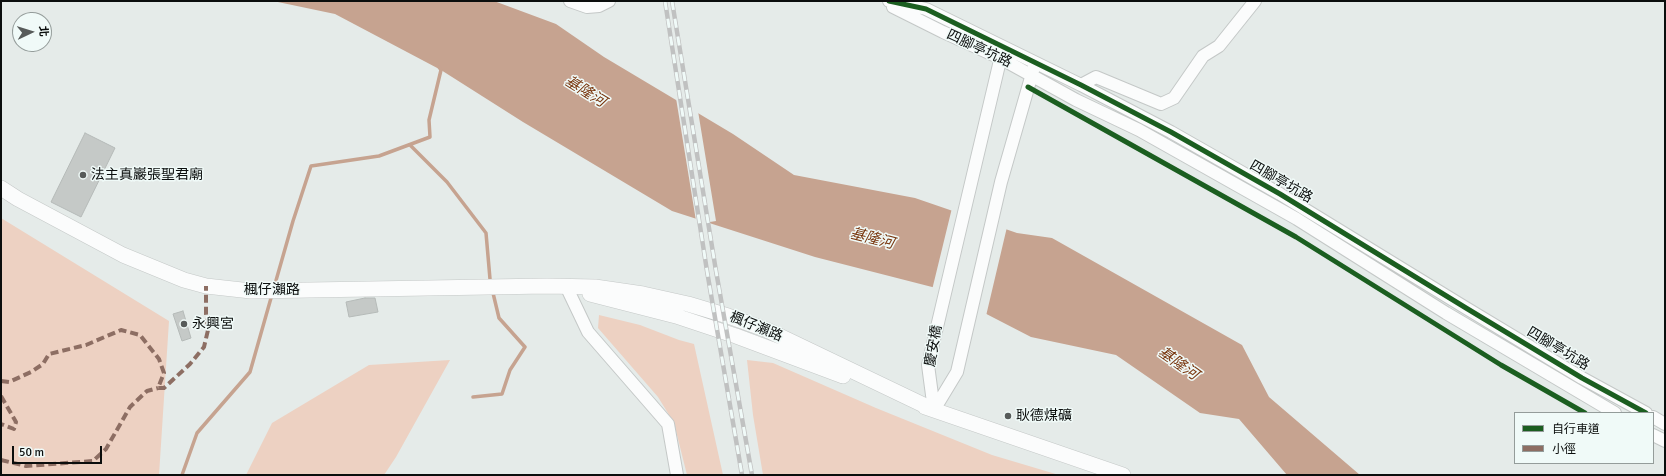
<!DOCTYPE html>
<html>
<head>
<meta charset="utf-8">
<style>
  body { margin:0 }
  #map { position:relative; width:1666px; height:476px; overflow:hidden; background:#e5ebe9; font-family:Signika,"Noto Sans TC",sans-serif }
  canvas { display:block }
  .frame { position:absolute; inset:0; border:2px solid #0b0e0d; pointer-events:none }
  .legend { position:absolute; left:1514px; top:412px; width:140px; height:52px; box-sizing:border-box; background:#f0faf8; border:1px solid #949c9a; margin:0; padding:5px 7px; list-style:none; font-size:12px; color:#0b0e0d }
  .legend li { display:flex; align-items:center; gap:8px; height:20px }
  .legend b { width:20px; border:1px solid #949c9a }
  .north { position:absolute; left:12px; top:12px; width:40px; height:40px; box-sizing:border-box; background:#f0faf8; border:1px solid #949c9a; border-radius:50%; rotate:86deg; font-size:11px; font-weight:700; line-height:16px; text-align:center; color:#0b0e0d }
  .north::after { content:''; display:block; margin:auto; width:14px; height:18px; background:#575b5a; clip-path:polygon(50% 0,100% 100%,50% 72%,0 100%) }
  .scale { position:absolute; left:12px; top:446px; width:90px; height:18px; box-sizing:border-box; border:2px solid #0b0e0d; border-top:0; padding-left:5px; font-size:12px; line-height:14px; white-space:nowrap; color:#0b0e0d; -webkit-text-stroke:3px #f0faf8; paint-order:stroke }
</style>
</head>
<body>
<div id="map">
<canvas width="1666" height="476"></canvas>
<div class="frame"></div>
<ul class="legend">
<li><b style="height:5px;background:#1b5e20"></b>自行車道</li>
<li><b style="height:5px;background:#8d6e63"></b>小徑</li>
</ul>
<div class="north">北</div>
<div class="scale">50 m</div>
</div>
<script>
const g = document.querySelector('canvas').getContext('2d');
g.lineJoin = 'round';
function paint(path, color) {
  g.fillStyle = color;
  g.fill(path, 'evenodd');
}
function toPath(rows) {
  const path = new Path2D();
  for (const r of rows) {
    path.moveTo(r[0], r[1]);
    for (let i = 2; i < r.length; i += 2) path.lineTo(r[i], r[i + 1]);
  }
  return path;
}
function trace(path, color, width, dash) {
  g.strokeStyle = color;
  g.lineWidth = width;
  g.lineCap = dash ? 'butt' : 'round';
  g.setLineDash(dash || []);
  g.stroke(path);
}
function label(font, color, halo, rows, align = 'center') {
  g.font = font + ' Signika,"Noto Sans TC",sans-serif';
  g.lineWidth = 3;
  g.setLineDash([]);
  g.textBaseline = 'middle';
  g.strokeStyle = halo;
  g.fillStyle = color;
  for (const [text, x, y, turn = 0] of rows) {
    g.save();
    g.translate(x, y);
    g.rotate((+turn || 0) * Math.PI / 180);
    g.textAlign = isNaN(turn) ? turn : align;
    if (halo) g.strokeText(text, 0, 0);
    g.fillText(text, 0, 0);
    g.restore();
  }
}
const green = toPath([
  [1,218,169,321,159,475,1,475],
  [599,315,640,325,679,340,694,344,723,475,687,475,674,423,658,397,598,328],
  [450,360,396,457,384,475,246,475,272,423,369,365],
  [747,360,773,363,876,408,992,455,1059,475,763,475,753,415]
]);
const water = toPath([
  [273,1,494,1,556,24,604,57,733,134,794,175,915,198,1017,233,1052,238,1242,345,1269,397,1360,475,1287,475,1239,419,1200,413,1116,355,1031,337,936,288,815,257,672,211,523,122,441,70,335,14]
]);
const pier = toPath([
  [676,98,698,111,716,221,704,223,696,221],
  [952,208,1007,227,986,316,932,290]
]);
const stream = toPath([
  [410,145,447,182,486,233,490,279],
  [275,284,293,221,311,166,379,156,430,137,429,120,441,70,439,67],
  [473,397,502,394,510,370,525,347,499,318,493,293],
  [182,475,197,433,250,372,271,298]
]);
const building = toPath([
  [85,133,115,148,81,217,51,202,85,133],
  [365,298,375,298,378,312,349,317,346,302,365,298],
  [183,311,191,338,182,341,173,314,183,311]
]);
const minor = toPath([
  [570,1,587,7,599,6,609,1],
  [889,1,926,9,1081,85,1171,132,1280,194,1466,308,1582,378,1646,413],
  [893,7,943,32,1000,58,1076,100,1139,130,1297,219,1446,313,1615,413],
  [1081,85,1096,77,1161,104,1174,98,1203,56,1219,46,1255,1],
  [566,286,588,332,668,424,677,475],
  [934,410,928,365,1002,52],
  [934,410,957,372,1001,182,1034,67],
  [1653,417,1665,424],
  [1653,435,1665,441]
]);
const major = toPath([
  [1,188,18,199,123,255,184,280,206,286,251,291,547,286,595,287,643,294,688,304,728,316,767,330,934,410],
  [590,294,676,316,736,336,843,376],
  [925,407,1123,475]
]);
const rail = toPath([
  [665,1,707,271,742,475],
  [672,1,716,271,752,475]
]);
const quiet = toPath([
  [1,381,9,382,31,372,43,364,49,354,86,345,121,330,140,335,159,359,164,373,158,388,164,388,190,364,204,347,208,330,206,314,206,286],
  [1,396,16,422,14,429,1,424],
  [1,460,26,466,93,461,106,449,130,407,147,391,158,388]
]);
const cycleway = toPath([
  [889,1,926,9,1081,85,1171,132,1280,194,1466,308,1582,378,1646,413],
  [1028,87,1296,237,1501,365,1585,413]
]);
const markers = [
  [83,175,4,"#575b5a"],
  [184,324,4,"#575b5a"],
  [1008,416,4,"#575b5a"]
];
const streetNames = [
  ["四腳亭坑路",979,49,25],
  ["四腳亭坑路",1281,182,30],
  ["楓仔瀨路",272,290],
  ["楓仔瀨路",756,327,22],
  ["慶安橋",934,346,-80],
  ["四腳亭坑路",1558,349,31]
];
const poiNames = [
  ["法主真巖張聖君廟",91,175],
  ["永興宮",192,324],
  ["耿德煤礦",1016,416]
];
const waterNames = [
  ["基隆河",585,92,32],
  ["基隆河",872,239,14],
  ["基隆河",1178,364,35]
];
paint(green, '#edd1c2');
paint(water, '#c6a390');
paint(pier, '#e5ebe9');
trace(stream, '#c6a390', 3.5);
paint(building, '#c5c9c7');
trace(building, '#b5bab8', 1);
trace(minor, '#c4c8c7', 14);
trace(major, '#c4c8c7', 16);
trace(minor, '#fbfcfc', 12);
trace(major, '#fbfcfc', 15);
trace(rail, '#c0c1c1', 4.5);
trace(rail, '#f0faf8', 3, [9]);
trace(quiet, '#8d6e63', 4, [8, 4]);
trace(cycleway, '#1b5e20', 5);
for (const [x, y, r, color] of markers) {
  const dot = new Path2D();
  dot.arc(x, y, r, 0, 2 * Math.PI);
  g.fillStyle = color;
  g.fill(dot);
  trace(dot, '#f0faf8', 1.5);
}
label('14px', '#0b0e0d', '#f0faf8', streetNames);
label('14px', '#0b0e0d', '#f0faf8', poiNames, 'left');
label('italic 15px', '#79370f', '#f0faf8', waterNames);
</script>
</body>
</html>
